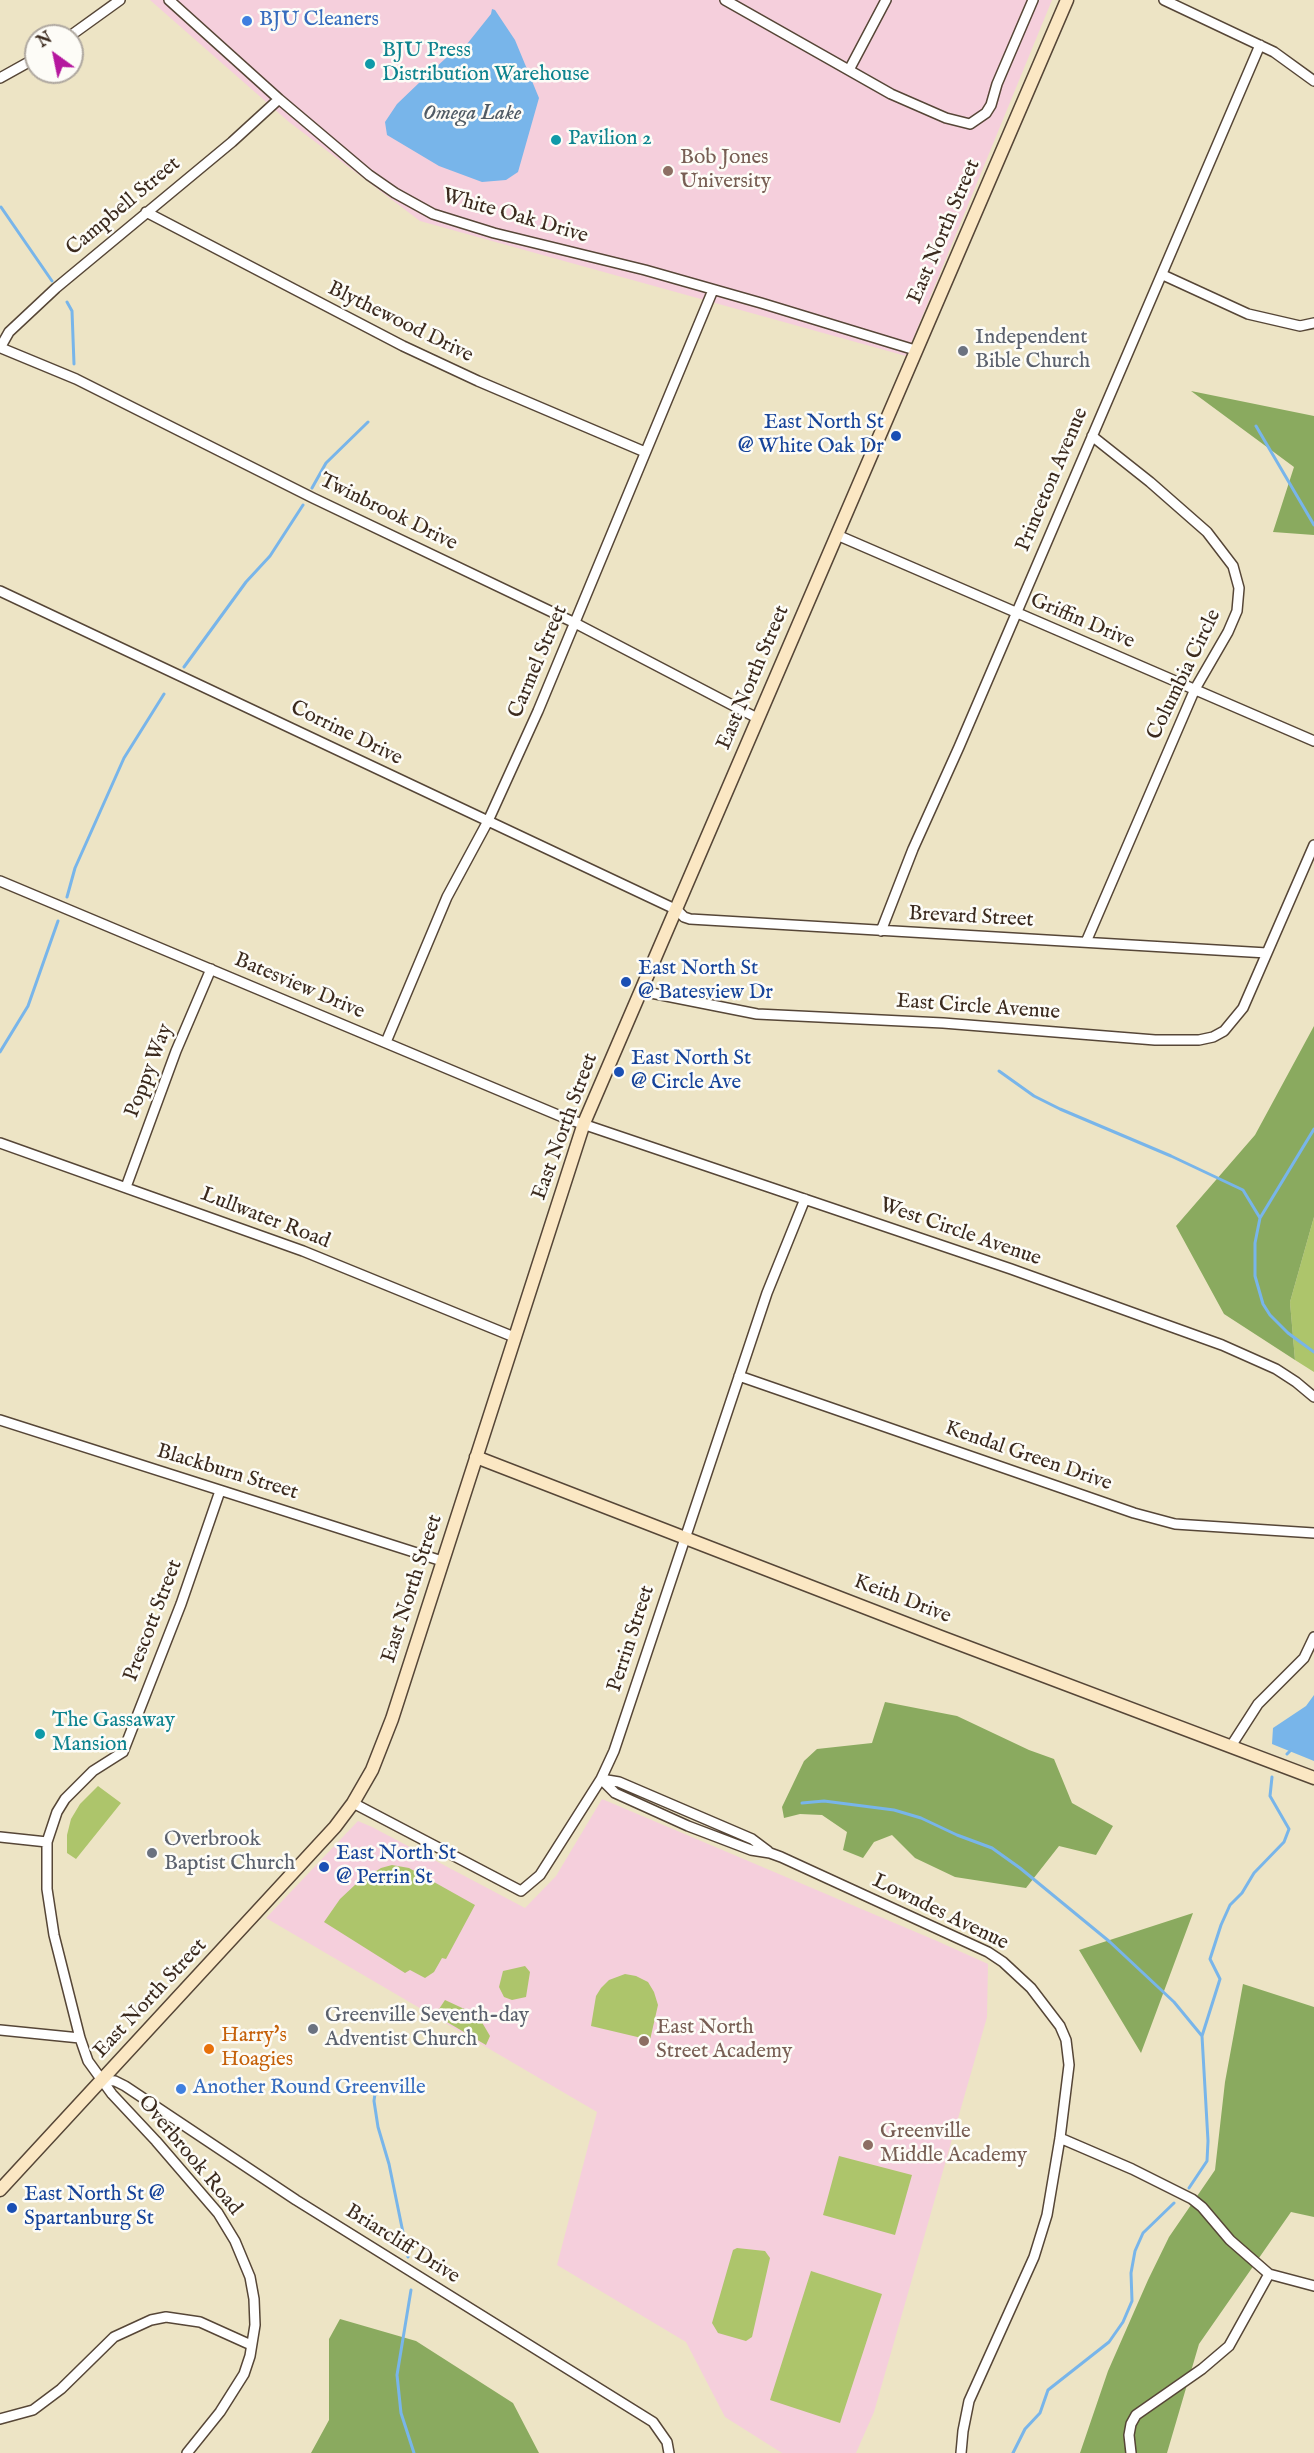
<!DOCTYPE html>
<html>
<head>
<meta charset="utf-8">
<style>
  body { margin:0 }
  #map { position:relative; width:1314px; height:2453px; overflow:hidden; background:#ede4c5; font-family:"IM FELL English",serif }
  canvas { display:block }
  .north { position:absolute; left:24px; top:24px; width:60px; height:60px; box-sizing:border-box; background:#fdfcf7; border:2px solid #afa8a0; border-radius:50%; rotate:327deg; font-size:16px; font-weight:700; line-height:24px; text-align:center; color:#3b2a1e }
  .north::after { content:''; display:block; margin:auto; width:21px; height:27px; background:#b5179e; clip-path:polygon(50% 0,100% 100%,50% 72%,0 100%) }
</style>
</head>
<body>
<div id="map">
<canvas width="1314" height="2453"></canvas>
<div class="north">N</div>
</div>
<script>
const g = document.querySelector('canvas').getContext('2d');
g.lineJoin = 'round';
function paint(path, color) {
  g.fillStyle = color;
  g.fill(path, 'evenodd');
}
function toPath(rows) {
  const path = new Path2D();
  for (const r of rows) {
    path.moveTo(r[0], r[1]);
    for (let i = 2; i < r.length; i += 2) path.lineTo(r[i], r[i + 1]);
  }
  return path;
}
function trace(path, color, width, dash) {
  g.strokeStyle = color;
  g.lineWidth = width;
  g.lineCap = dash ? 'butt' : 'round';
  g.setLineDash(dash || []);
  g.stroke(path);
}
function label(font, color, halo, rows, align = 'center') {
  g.font = font + ' "IM FELL English",serif';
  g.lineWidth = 5;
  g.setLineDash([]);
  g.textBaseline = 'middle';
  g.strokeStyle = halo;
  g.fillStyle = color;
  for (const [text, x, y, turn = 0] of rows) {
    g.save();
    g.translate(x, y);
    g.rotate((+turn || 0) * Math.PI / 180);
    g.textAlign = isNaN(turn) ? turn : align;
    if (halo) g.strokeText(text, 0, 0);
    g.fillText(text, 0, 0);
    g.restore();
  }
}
const built = toPath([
  [150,0,1052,0,906,356,420,221,289,122],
  [602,1799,937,1941,988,1964,987,2017,874,2412,856,2453,782,2453,725,2417,686,2342,557,2265,597,2112,266,1918,358,1821,372,1827,525,1908,556,1876]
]);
const green = toPath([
  [1314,1217,1314,1372,1295,1360,1290,1302],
  [98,1786,121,1803,76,1859,67,1853,67,1835,71,1819,80,1804],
  [392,1865,409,1868,475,1905,446,1959,442,1958,434,1972,425,1978,410,1970,405,1973,324,1922,340,1899,356,1884,381,1868],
  [525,1966,530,1972,526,1997,512,2000,504,1997,499,1987,503,1971],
  [625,1974,636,1976,648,1982,654,1992,658,2005,650,2040,591,2026,596,1996,601,1988,609,1980],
  [445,2000,473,2013,480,2019,490,2036,486,2045,435,2015],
  [839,2156,912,2175,895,2235,823,2215],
  [737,2248,765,2251,770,2258,752,2337,746,2341,718,2333,712,2323,733,2250],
  [811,2271,882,2294,840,2423,770,2400]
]);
const forest = toPath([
  [1191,391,1314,416,1314,535,1273,532,1294,467],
  [1314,1026,1314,1217,1290,1302,1295,1360,1224,1314,1176,1226,1255,1135],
  [885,1702,957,1716,1029,1750,1054,1759,1072,1803,1113,1826,1096,1855,1059,1846,1026,1888,955,1877,915,1858,892,1835,874,1842,863,1858,843,1850,847,1832,822,1815,800,1814,784,1818,782,1807,804,1761,817,1749,872,1743],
  [1193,1913,1141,2053,1079,1950],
  [1243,1984,1314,2007,1314,2217,1291,2212,1199,2344,1167,2453,1080,2453,1108,2371,1148,2280,1169,2237,1215,2170,1225,2082],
  [340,2319,416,2341,513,2403,539,2453,311,2453,329,2420,329,2339]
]);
const water = toPath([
  [492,9,495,10,515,40,539,98,518,172,506,180,482,182,439,166,387,135,385,122,397,104,421,81,446,58,467,44,491,14],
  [1314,1695,1314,1761,1272,1744,1273,1728,1306,1706]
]);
const stream = toPath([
  [1,207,52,281],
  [67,302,72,311,74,364],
  [1256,426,1314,525],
  [312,488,326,463,368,422],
  [184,667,246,582,270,556,303,505],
  [67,897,75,868,124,758,164,694],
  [0,1052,28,1006,58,921],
  [999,1071,1034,1096,1060,1109,1171,1156,1243,1190,1260,1218],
  [1314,1129,1260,1218,1255,1243,1255,1276,1263,1304,1270,1315,1288,1333,1314,1352],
  [1287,1754,1291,1750],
  [802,1803,824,1801,894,1810,921,1818,957,1835,992,1848,1020,1868,1110,1942,1174,2002,1202,2036],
  [376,2086,374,2101,378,2127,389,2164,408,2257],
  [1189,2188,1207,2161,1208,2141,1202,2036,1220,1979,1210,1959,1221,1925,1230,1905,1242,1893,1254,1873,1284,1842,1289,1829,1270,1796,1272,1777],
  [411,2290,397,2375,401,2413,414,2453],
  [1013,2453,1025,2429,1040,2413,1048,2390,1109,2342,1123,2322,1132,2301,1131,2273,1135,2251,1143,2233,1174,2203]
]);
const street = toPath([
  [169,0,279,99,369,175,395,193,433,214,494,233,645,270,761,303,915,350],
  [725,0,891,94,946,118,970,124,986,113,991,105,997,84,1033,0],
  [1164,0,1274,52,1314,81],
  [70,36,120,0],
  [849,70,886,0],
  [0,78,36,58],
  [146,212,403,346,478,381,645,452],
  [1163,275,1248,314,1300,326,1314,323],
  [0,348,9,332,56,288,232,142,279,99],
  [1,348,76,379,313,498,575,623,757,718],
  [837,535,1314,741],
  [0,591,677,910,684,917,690,919,1267,953],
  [0,881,565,1118,1011,1269,1222,1345,1276,1369,1296,1382,1314,1397],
  [881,931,913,849,959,747,1260,45],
  [1086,942,1195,689,1228,632,1237,611,1239,588,1233,566,1207,532,1150,482,1092,436],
  [641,991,757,1014,943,1023,1155,1040,1199,1040,1213,1037,1224,1031,1243,1008,1314,845],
  [386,1042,447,897,488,821,538,711,713,290],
  [0,1143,303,1251,514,1337],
  [126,1187,176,1051,211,969],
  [739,1376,1134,1513,1175,1524,1314,1533],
  [0,1420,442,1561],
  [1231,1746,1258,1704,1304,1658,1314,1637],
  [601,1779,615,1793,688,1826,751,1850,770,1853,781,1857,988,1952,1003,1962,1031,1988,1060,2026,1066,2040,1069,2065,1060,2138,1047,2215,1034,2257,969,2401,963,2431,961,2453],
  [601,1779,619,1782,752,1839,768,1851],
  [353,1803,521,1891,540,1875,601,1779,614,1751,767,1293,805,1199],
  [0,1837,47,1842],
  [0,2030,80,2038],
  [103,2080,115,2081,125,2086,296,2200,653,2422,667,2442,669,2453],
  [1060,2138,1132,2169,1192,2199,1202,2207,1230,2240,1269,2274,1314,2286],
  [0,2419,33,2410,61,2389,114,2337,151,2320,166,2317,200,2322,251,2345],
  [187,2453,220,2412,244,2374,250,2356,255,2325,254,2299,250,2277,235,2241,218,2213,156,2141,112,2094,88,2061,80,2038,54,1935,47,1889,47,1842,57,1812,65,1799,93,1771,123,1752,181,1604,220,1491],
  [1131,2453,1129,2435,1131,2424,1136,2415,1202,2369,1229,2346,1269,2274]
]);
const secondary = toPath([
  [476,1457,941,1637,1314,1778],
  [0,2190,335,1827,353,1803,372,1770,392,1719,584,1123,1067,0]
]);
const markers = [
  [247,21,6,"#3f7fe0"],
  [370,64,6,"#0f9aa8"],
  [556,140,6,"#0f9aa8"],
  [668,171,6,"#8d6e63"],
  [963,351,6,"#6b7280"],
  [896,436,6,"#1a4fb4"],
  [626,982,6,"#1a4fb4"],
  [619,1072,6,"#1a4fb4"],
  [40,1734,6,"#0f9aa8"],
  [152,1853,6,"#6b7280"],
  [324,1867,6,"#1a4fb4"],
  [313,2029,6,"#6b7280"],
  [644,2041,6,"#8d6e63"],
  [209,2049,6,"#e8710a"],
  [181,2089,6,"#3f7fe0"],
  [868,2145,6,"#8d6e63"],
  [12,2208,6,"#1a4fb4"]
];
const shopNames = [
  ["BJU Cleaners",259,21],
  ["Another Round Greenville",193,2089]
];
const cultureNames = [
  ["BJU Press",382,52],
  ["Distribution Warehouse",382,76],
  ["Pavilion 2",568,140],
  ["The Gassaway",52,1722],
  ["Mansion",52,1746]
];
const educationNames = [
  ["Bob Jones",680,159],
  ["University",680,183],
  ["East North",656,2029],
  ["Street Academy",656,2053],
  ["Greenville",880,2133],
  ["Middle Academy",880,2157]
];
const streetNames = [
  ["Campbell Street",124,207,-40],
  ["White Oak Drive",515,217,16],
  ["East North Street",945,232,-67],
  ["Blythewood Drive",400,323,26],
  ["Princeton Avenue",1053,480,-67],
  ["Twinbrook Drive",388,513,26],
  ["Griffin Drive",1082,622,23],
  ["Carmel Street",539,662,-67],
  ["Columbia Circle",1185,675,-64],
  ["East North Street",754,678,-67],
  ["Corrine Drive",346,734,26],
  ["Brevard Street",971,918,3],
  ["Batesview Drive",299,987,23],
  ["East Circle Avenue",978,1008,4],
  ["Poppy Way",150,1071,-69],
  ["East North Street",566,1127,-70],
  ["Lullwater Road",265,1219,21],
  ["West Circle Avenue",960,1233,19],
  ["Kendal Green Drive",1028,1457,19],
  ["Blackburn Street",227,1473,17],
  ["East North Street",413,1589,-72],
  ["Keith Drive",902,1600,21],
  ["Prescott Street",154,1621,-69],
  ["Perrin Street",632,1639,-72],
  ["Lowndes Avenue",940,1913,26],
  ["East North Street",151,1999,-47],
  ["Overbrook Road",189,2156,50],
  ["Briarcliff Drive",402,2245,32]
];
const worshipNames = [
  ["Independent",975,339],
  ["Bible Church",975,363],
  ["Overbrook",164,1841],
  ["Baptist Church",164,1865],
  ["Greenville Seventh-day",325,2017],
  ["Adventist Church",325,2041]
];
const transitNames = [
  ["East North St",884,424,"right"],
  ["@ White Oak Dr",884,448,"right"],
  ["East North St",638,970],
  ["@ Batesview Dr",638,994],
  ["East North St",631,1060],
  ["@ Circle Ave",631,1084],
  ["East North St",336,1855],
  ["@ Perrin St",336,1879],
  ["East North St @",24,2196],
  ["Spartanburg St",24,2220]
];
const foodNames = [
  ["Harry's",221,2037],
  ["Hoagies",221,2061]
];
const waterNames = [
  ["Omega Lake",472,114]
];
paint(built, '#f5cfdc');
paint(green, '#adc56b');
paint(forest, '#8aaa5f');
paint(water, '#78b5ea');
trace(stream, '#78b5ea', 3);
trace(street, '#564637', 12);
trace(secondary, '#564637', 15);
trace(street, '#fff', 9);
trace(secondary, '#fbe7c3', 12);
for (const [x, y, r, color] of markers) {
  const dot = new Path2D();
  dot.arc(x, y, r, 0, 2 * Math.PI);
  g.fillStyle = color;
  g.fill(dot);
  trace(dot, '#fdfcf7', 2);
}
label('21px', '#366cbe', '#fdfcf7', shopNames, 'left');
label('21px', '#0d838f', '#fdfcf7', cultureNames, 'left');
label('21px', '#785e54', '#fdfcf7', educationNames, 'left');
label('21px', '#3b2a1e', '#fdfcf7', streetNames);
label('21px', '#5b616d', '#fdfcf7', worshipNames, 'left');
label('21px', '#164399', '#fdfcf7', transitNames, 'left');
label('21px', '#c56008', '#fdfcf7', foodNames, 'left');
label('italic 22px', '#505b65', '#fdfcf7', waterNames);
</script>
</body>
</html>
